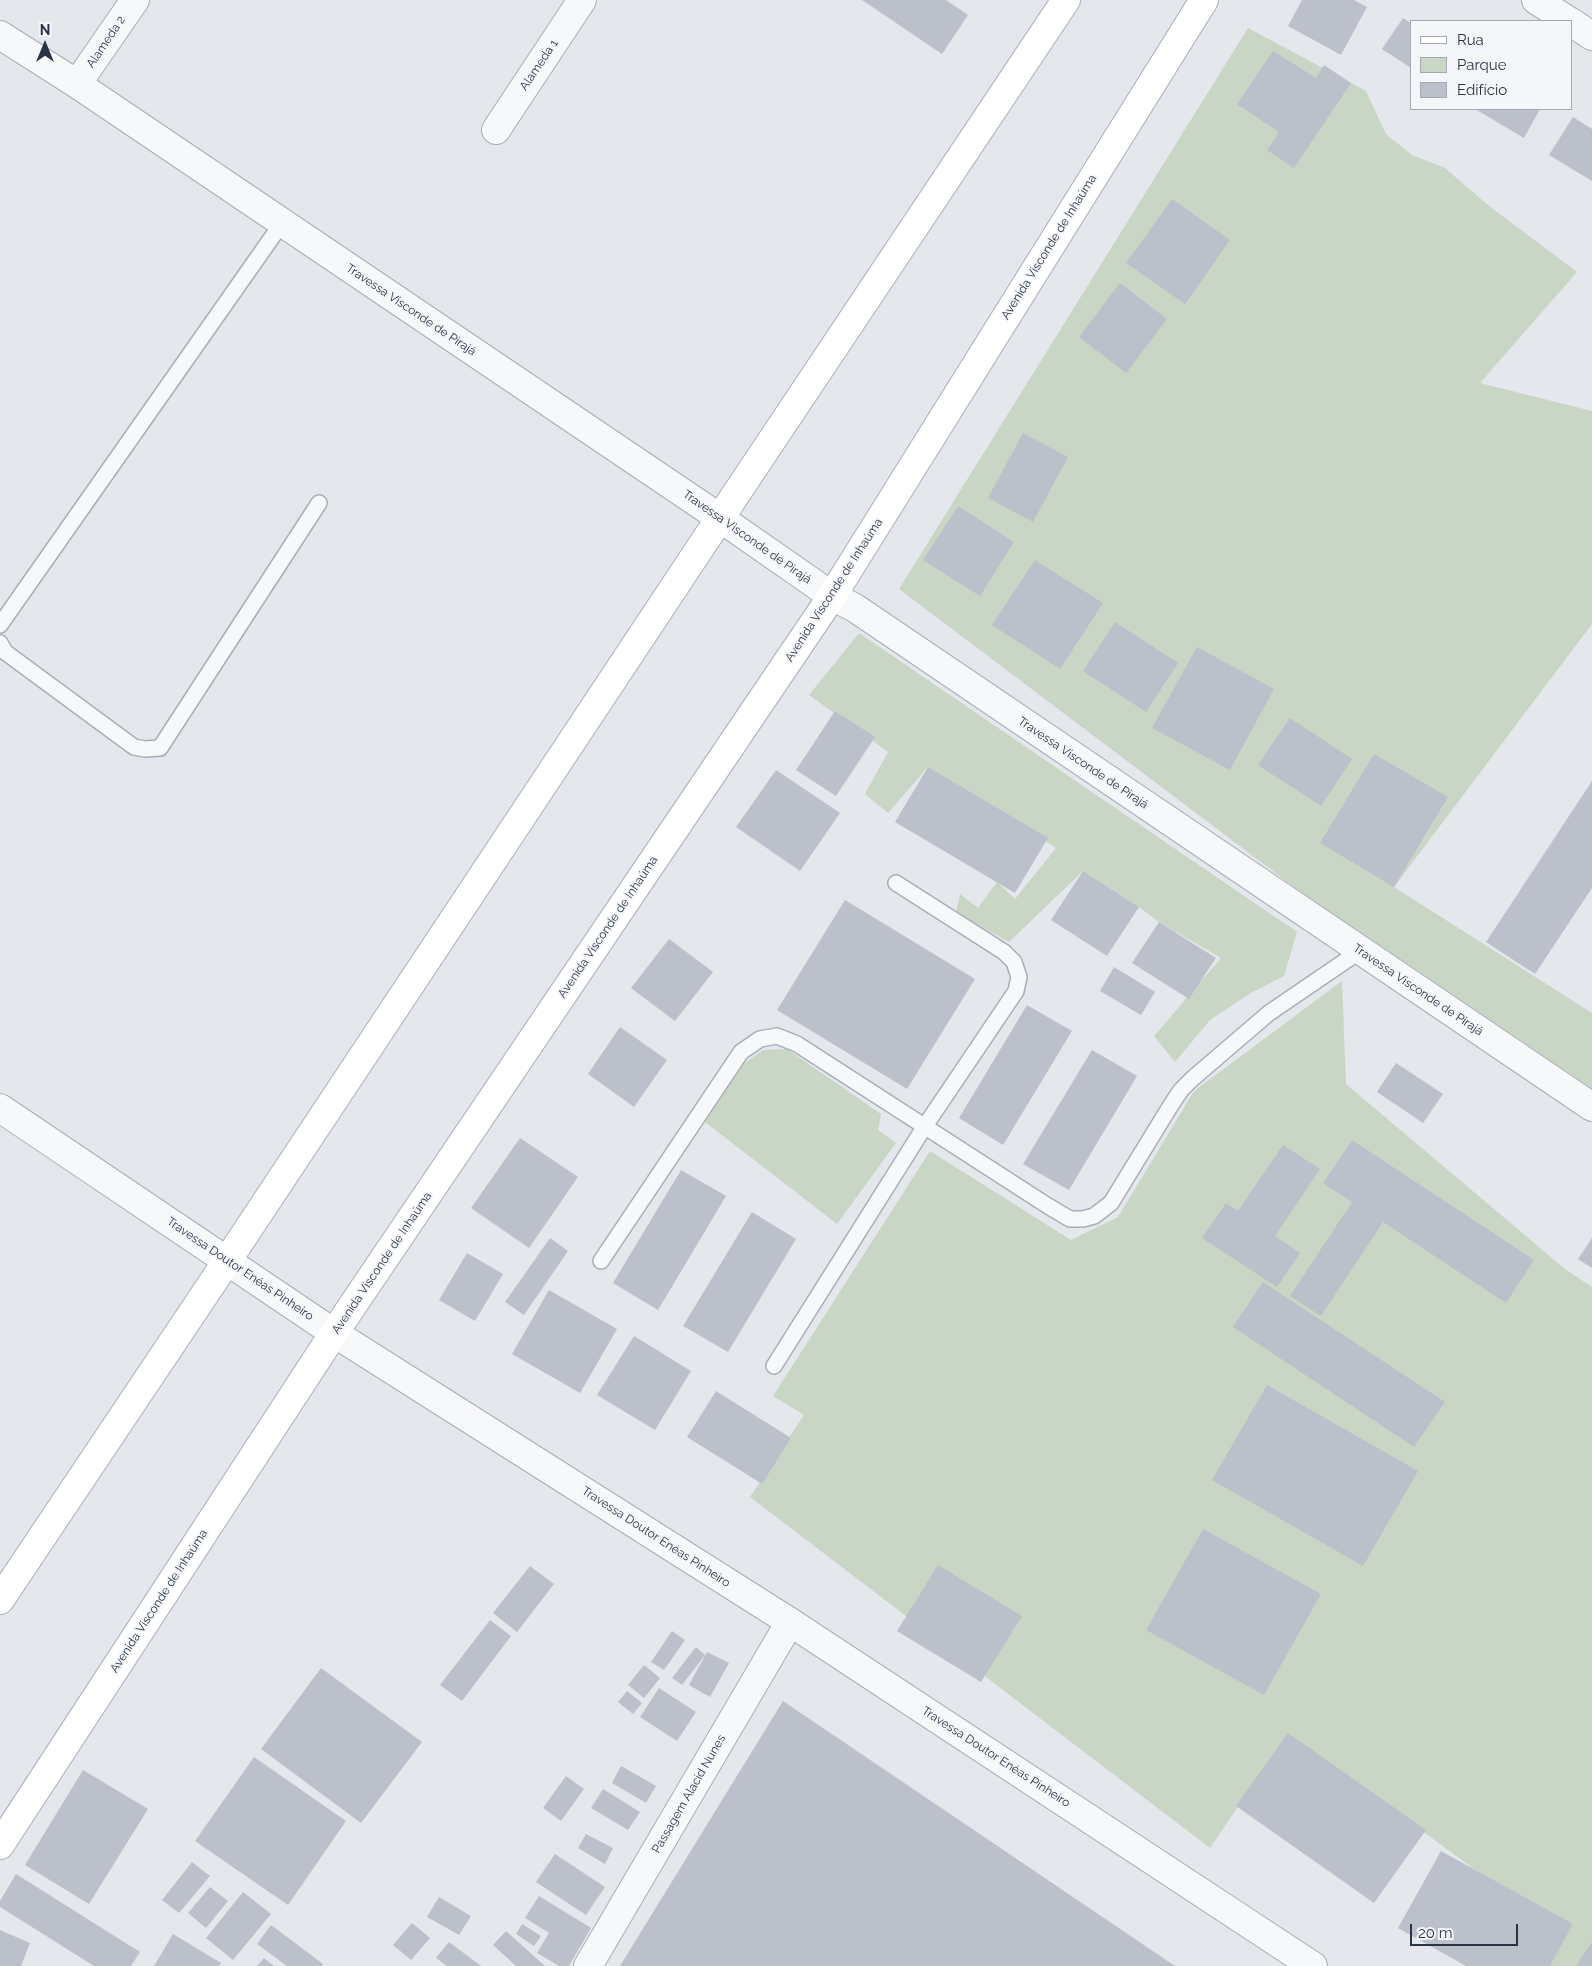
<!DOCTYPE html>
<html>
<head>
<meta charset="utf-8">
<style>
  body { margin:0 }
  #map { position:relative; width:1592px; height:1966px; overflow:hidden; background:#e4e7ec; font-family:Raleway,sans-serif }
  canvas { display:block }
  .legend { position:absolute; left:1410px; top:20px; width:162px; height:90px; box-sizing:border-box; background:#f4f6f9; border:1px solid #a4a8b1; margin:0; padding:6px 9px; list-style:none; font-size:15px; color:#2b3445 }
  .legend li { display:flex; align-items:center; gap:10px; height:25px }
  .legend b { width:25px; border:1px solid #a4a8b1 }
  .north { position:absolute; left:20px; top:20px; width:50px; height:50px; -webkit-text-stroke:4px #f4f6f9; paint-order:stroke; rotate:0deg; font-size:14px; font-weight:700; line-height:20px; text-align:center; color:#2b3445 }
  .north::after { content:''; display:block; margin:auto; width:18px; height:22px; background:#2b3445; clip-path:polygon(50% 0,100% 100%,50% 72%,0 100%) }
  .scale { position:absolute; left:1410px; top:1924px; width:108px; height:22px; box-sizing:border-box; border:2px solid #2b3445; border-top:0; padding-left:6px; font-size:15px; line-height:18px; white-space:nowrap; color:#2b3445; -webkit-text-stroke:4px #f4f6f9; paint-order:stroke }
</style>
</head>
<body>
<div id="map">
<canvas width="1592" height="1966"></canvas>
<ul class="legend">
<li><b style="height:6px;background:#fff"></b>Rua</li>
<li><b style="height:14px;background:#c9d6c5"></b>Parque</li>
<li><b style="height:14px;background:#bbc0ca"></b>Edifício</li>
</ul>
<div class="north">N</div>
<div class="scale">20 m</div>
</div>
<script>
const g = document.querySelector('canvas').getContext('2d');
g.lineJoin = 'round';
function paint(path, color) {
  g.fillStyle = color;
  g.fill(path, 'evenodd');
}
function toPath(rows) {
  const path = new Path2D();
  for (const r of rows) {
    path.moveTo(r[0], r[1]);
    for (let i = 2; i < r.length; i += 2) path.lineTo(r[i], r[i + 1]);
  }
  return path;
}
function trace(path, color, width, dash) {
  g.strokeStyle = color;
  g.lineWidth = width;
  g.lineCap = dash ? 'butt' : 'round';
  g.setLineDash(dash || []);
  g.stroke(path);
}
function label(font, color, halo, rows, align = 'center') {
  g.font = font + ' Raleway,sans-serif';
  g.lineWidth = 4;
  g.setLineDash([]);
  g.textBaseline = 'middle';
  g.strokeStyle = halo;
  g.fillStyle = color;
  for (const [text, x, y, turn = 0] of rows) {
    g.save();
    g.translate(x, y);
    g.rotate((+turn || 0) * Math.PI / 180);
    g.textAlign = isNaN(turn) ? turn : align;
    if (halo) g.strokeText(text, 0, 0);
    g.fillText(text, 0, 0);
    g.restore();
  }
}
const green = toPath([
  [1248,28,1366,91,1386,134,1412,155,1445,168,1489,206,1577,272,1480,383,1592,411,1592,624,1394,887,1592,1013,1592,1092,1347,927,899,589],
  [859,633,1297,932,1284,976,1251,993,1210,1020,1175,1062,1154,1036,1221,958,1159,922,1139,907,1083,871,1009,942,956,913,960,894,978,908,997,882,1015,899,1056,848,928,767,888,813,865,794,888,752,809,695],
  [1342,981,1346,1084,1565,1269,1592,1287,1592,1966,1508,1966,1489,1880,1288,1733,1210,1848,750,1497,804,1415,773,1396,930,1151,1071,1240,1118,1217,1194,1091],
  [787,1049,881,1114,878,1130,896,1143,837,1224,705,1122,743,1064,763,1050]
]);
const building = toPath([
  [862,0,946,0,968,15,942,54],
  [1302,0,1354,0,1367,7,1341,55,1288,26],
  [1403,18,1411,23,1411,68,1382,49],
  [1273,51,1316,78,1324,65,1351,83,1294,168,1267,150,1279,132,1237,104],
  [1475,109,1540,109,1524,138],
  [1573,117,1592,129,1592,181,1549,155],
  [1172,199,1230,240,1185,304,1126,263],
  [1120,283,1167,319,1126,373,1079,337],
  [1023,433,1068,457,1033,522,988,498],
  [958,506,1014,542,980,596,923,560],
  [1035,560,1103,603,1060,669,992,625],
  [1115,622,1178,663,1146,712,1083,671],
  [1197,647,1274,689,1230,770,1152,728],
  [835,711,875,737,836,796,796,770],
  [1290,718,1352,759,1321,806,1258,765],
  [1374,754,1448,797,1394,887,1320,843],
  [928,767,1048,838,1015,893,895,822],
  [776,770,840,813,800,871,736,827],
  [1592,781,1592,888,1535,974,1486,942],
  [1083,871,1139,907,1107,956,1051,920],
  [845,900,975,979,907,1089,777,1010],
  [1159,922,1216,958,1189,999,1132,963],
  [669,939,713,972,675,1021,631,988],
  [1114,967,1155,992,1141,1015,1100,991],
  [1027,1005,1072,1031,1003,1145,959,1118],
  [620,1027,667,1060,634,1107,588,1074],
  [1092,1050,1137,1076,1069,1190,1023,1164],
  [1396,1063,1443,1094,1423,1123,1377,1092],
  [520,1138,578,1177,529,1248,471,1208],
  [1352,1140,1534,1260,1506,1303,1383,1222,1321,1316,1290,1296,1352,1202,1323,1183],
  [1283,1145,1320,1169,1275,1236,1300,1253,1277,1287,1202,1238,1226,1203,1238,1211],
  [681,1170,726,1196,658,1310,613,1283],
  [752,1212,796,1239,728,1352,683,1326],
  [550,1238,568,1251,524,1315,505,1302],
  [1592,1238,1592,1268,1578,1259],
  [467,1253,503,1274,475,1321,439,1300],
  [1263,1282,1445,1402,1414,1447,1233,1327],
  [549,1290,617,1329,580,1393,512,1354],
  [634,1336,691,1371,655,1430,597,1395],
  [1267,1385,1418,1471,1363,1566,1212,1480],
  [716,1391,791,1438,762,1484,687,1437],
  [1203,1529,1321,1594,1264,1695,1146,1630],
  [938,1565,1022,1616,981,1682,897,1631],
  [530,1566,554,1584,517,1632,493,1613],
  [490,1620,511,1636,462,1701,440,1685],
  [672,1631,685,1640,664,1670,651,1662],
  [696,1647,705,1655,682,1685,672,1678],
  [707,1652,729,1663,710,1697,689,1685],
  [644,1665,660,1678,644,1698,628,1685],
  [321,1668,422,1742,361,1823,261,1749],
  [659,1688,696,1712,677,1741,640,1717],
  [627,1691,642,1703,633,1714,618,1702],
  [783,1701,1175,1966,620,1966],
  [1288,1733,1426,1830,1374,1903,1236,1806],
  [254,1757,346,1821,288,1905,195,1841],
  [621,1766,656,1786,646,1803,612,1783],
  [83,1770,148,1809,89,1904,25,1865],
  [566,1776,584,1789,561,1821,543,1808],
  [603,1789,640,1812,628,1830,591,1808],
  [586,1834,613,1848,605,1864,578,1848],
  [1441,1851,1573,1924,1550,1966,1466,1966,1398,1928],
  [555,1854,605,1887,586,1915,536,1882],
  [192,1862,210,1876,179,1913,162,1900],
  [16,1874,140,1952,131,1966,94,1966,0,1907,0,1901],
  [210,1887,228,1901,206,1928,188,1913],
  [243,1892,271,1914,233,1960,206,1938],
  [539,1896,591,1928,569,1966,559,1966,537,1953,549,1933,525,1918],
  [439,1897,471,1916,459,1935,427,1917],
  [412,1923,430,1938,411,1960,393,1945],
  [522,1924,541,1936,534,1946,516,1934],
  [271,1925,323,1964,322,1966,287,1966,257,1944],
  [0,1930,30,1943,21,1966,0,1966],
  [506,1931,545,1966,516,1966,493,1945],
  [173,1934,221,1963,219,1966,154,1966],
  [449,1942,481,1966,447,1966,436,1958],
  [1592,1942,1592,1966,1576,1966],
  [264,1958,274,1966,257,1966]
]);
const lane = toPath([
  [0,625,282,223],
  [0,643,5,652,134,747,145,749,160,748,319,503],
  [601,1261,741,1052,760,1039,777,1036,797,1044,1048,1206,1070,1219,1083,1219,1094,1216,1111,1203,1171,1105,1181,1090,1192,1079,1269,1013,1360,951],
  [774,1366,925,1126,1016,991,1019,977,1014,962,1004,952,896,883]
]);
const street = toPath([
  [1536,0,1569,21],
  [1571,22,1592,36],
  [0,35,77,84,720,518,832,596,855,608,1592,1107],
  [77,84,135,0],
  [496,130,582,0],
  [0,1108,334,1333,790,1622,1313,1966],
  [588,1966,790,1622]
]);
const secondary = toPath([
  [0,1600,227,1261,720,518,1066,0],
  [0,1845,334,1333,832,596,1204,0]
]);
const streetNames = [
  ["Alameda 2",106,42,-56],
  ["Alameda 1",539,65,-56],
  ["Avenida Visconde de Inhaúma",1049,247,-58],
  ["Travessa Visconde de Pirajá",411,310,34],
  ["Travessa Visconde de Pirajá",747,537,35],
  ["Avenida Visconde de Inhaúma",834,590,-57],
  ["Travessa Visconde de Pirajá",1083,763,34],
  ["Avenida Visconde de Inhaúma",608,927,-56],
  ["Travessa Visconde de Pirajá",1418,990,34],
  ["Avenida Visconde de Inhaúma",382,1263,-56],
  ["Travessa Doutor Enéas Pinheiro",240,1269,34],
  ["Travessa Doutor Enéas Pinheiro",656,1537,33],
  ["Avenida Visconde de Inhaúma",159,1601,-57],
  ["Travessa Doutor Enéas Pinheiro",996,1757,33],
  ["Passagem Alacid Nunes",689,1794,-60]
];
paint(green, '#c9d6c5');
paint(building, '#bbc0ca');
trace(lane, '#a9aeb7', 18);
trace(street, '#a9aeb7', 30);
trace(secondary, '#a9aeb7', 30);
trace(lane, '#f7f8fa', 15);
trace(street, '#f7f8fa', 28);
trace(secondary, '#fff', 28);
label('12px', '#2b3445', '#f4f6f9', streetNames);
</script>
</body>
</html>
